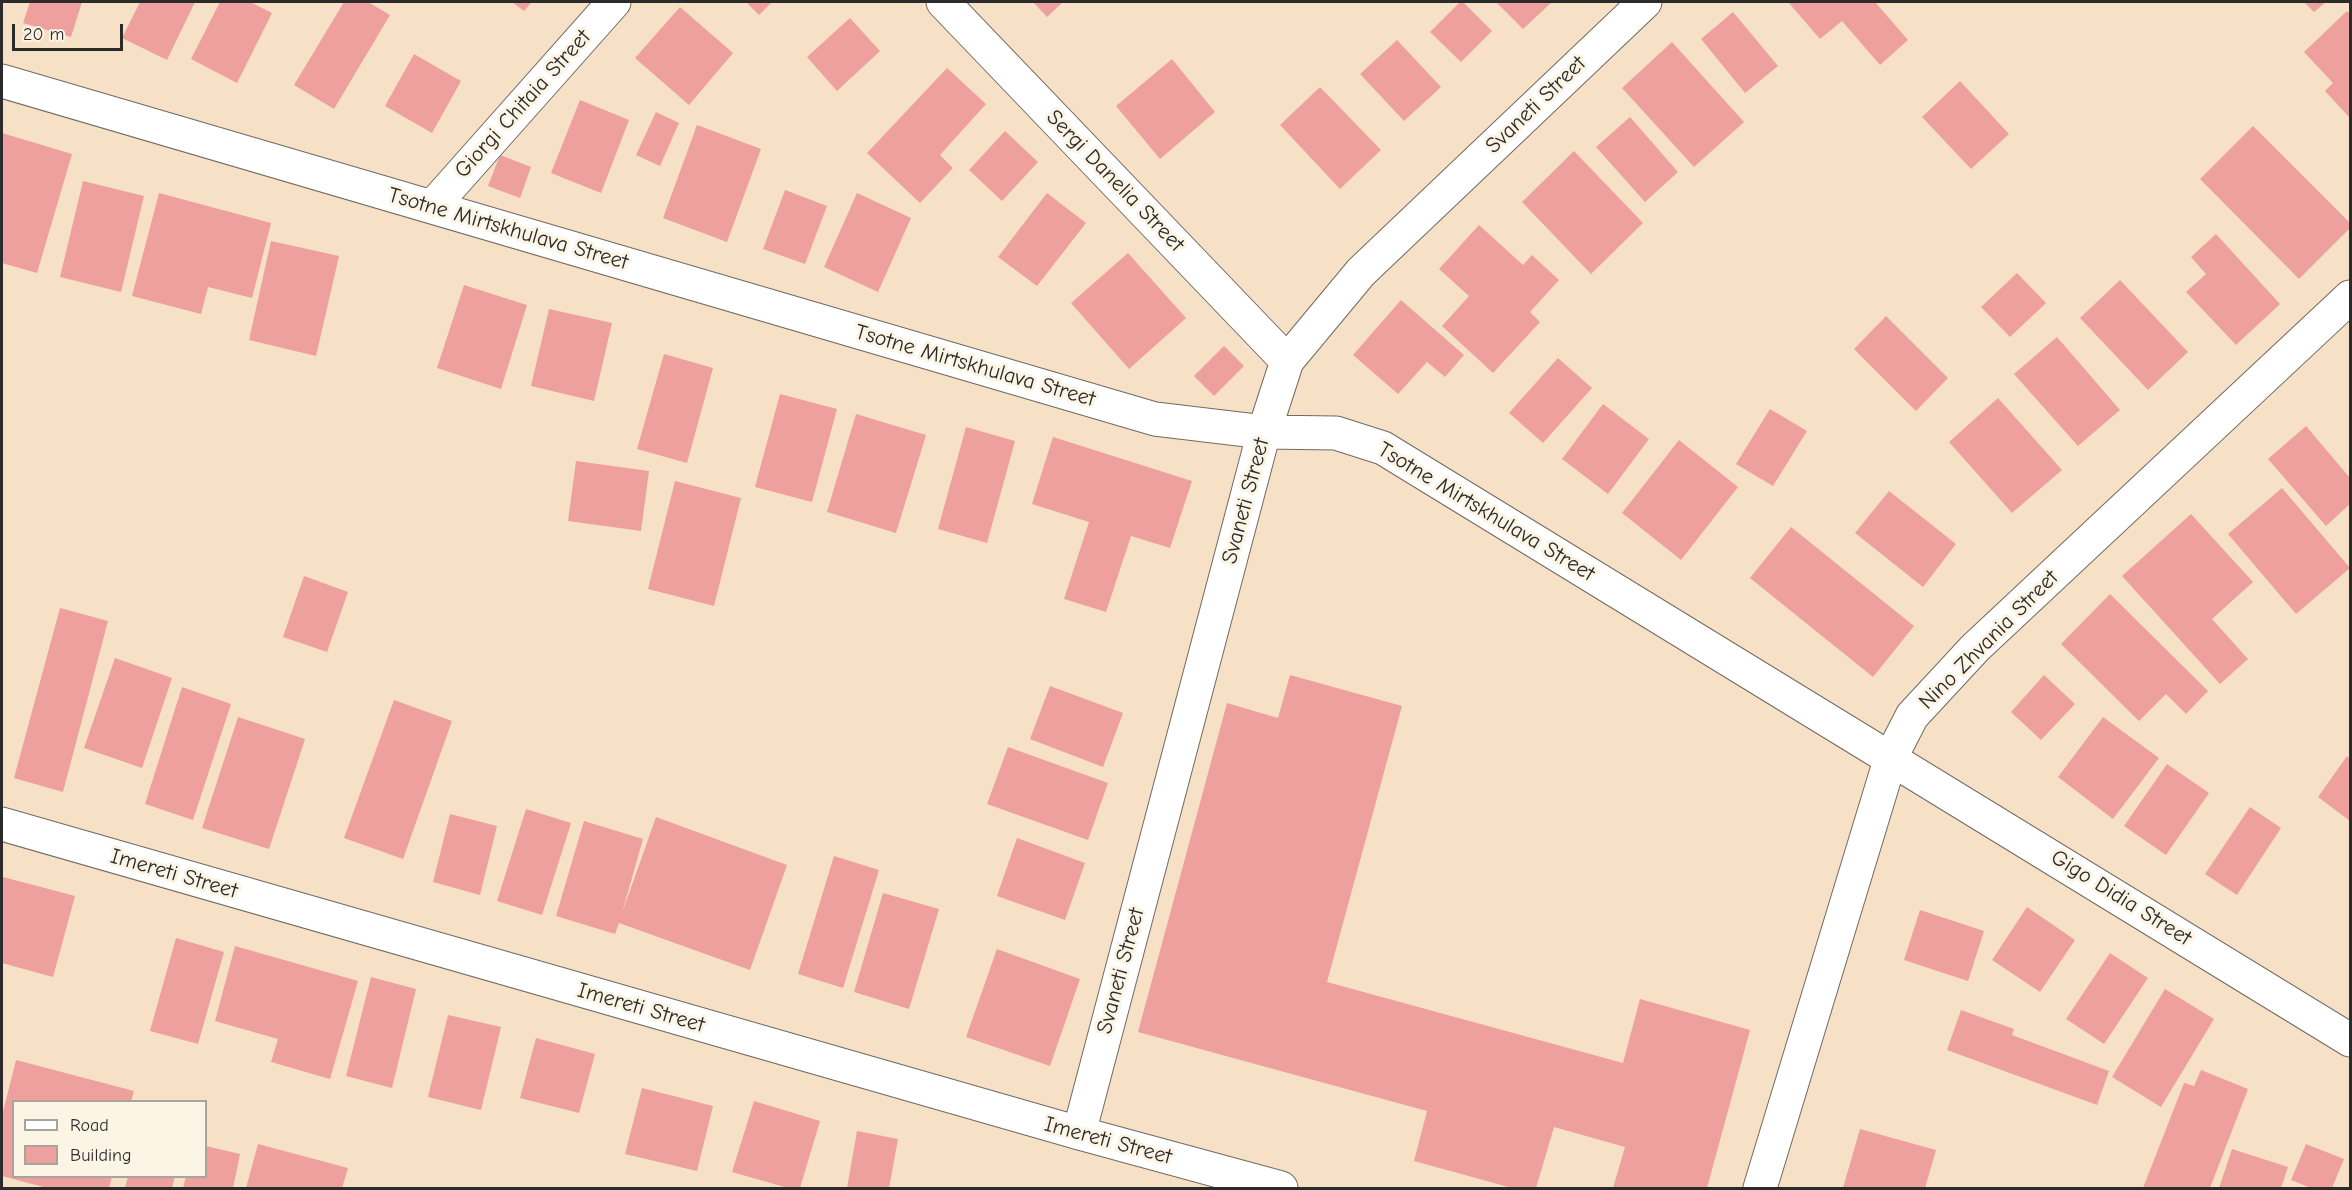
<!DOCTYPE html>
<html>
<head>
<meta charset="utf-8">
<style>
  body { margin:0 }
  #map { position:relative; width:2352px; height:1190px; overflow:hidden; background:#f6e0c6; font-family:"Comic Neue",sans-serif }
  canvas { display:block }
  .frame { position:absolute; inset:0; border:3px solid #2b2b2b; pointer-events:none }
  .legend { position:absolute; left:12px; top:1100px; width:195px; height:78px; box-sizing:border-box; background:#fcf5e5; border:2px solid #a8a49b; margin:0; padding:8px 10px; list-style:none; font-size:18px; color:#2b2b2b }
  .legend li { display:flex; align-items:center; gap:12px; height:30px }
  .legend b { width:30px; border:2px solid #a8a49b }
  .scale { position:absolute; left:12px; top:24px; width:111px; height:27px; box-sizing:border-box; border:3px solid #2b2b2b; border-top:0; padding-left:8px; font-size:18px; line-height:21px; white-space:nowrap; color:#2b2b2b; -webkit-text-stroke:4px #fcf5e5; paint-order:stroke }
</style>
</head>
<body>
<div id="map">
<canvas width="2352" height="1190"></canvas>
<div class="frame"></div>
<ul class="legend">
<li><b style="height:8px;background:#fff"></b>Road</li>
<li><b style="height:16px;background:#eea09e"></b>Building</li>
</ul>
<div class="scale">20 m</div>
</div>
<script>
const g = document.querySelector('canvas').getContext('2d');
g.lineJoin = 'round';
function paint(path, color) { g.fillStyle = color; g.fill(path, 'evenodd'); }
function trace(path, color, width, dash) { g.strokeStyle = color; g.lineWidth = width; g.lineCap = dash ? 'butt' : 'round'; g.setLineDash(dash || []); g.stroke(path); }
function label(font, color, halo, rows, align = 'center') {
  g.font = font + ' "Comic Neue",sans-serif'; g.lineWidth = 6; g.setLineDash([]); g.textBaseline = 'middle'; g.strokeStyle = halo; g.fillStyle = color; for (const [text, x, y, turn = 0] of rows) {
    g.save(); g.translate(x, y); g.rotate((+turn || 0) * Math.PI / 180); g.textAlign = isNaN(turn) ? turn : align; if (halo) g.strokeText(text, 0, 0); g.fillText(text, 0, 0); g.restore();
  }
}
const building = new Path2D(`
  M30,2H82L71,37L23,23Z
  M140,2H195L167,60L122,38Z
  M220,2H250L272,13L237,83L191,59Z
  M344,2H368L390,15L334,109L294,85Z
  M512,2H532L524,11Z
  M746,2H772L759,15Z
  M1033,2H1063L1047,17Z
  M1460,2H1463L1492,31L1461,62L1430,32Z
  M1496,2H1552L1523,29Z
  M1788,2H1875L1908,40L1880,65L1842,21L1820,39Z
  M2304,2H2326L2314,12Z
  M680,7L733,53L689,105L635,58Z
  M2347,11L2350,14V118L2325,91L2333,83L2304,52Z
  M1733,12L1778,66L1745,93L1701,39Z
  M850,18L880,51L837,91L807,57Z
  M1397,40L1441,87L1404,121L1360,74Z
  M1672,42L1744,122L1694,167L1622,88Z
  M414,54L461,81L432,133L385,106Z
  M1172,59L1215,112L1160,159L1116,106Z
  M947,68L986,104L940,155L953,168L920,203L867,153Z
  M1960,81L2009,134L1971,169L1922,117Z
  M1320,87L1381,150L1340,189L1280,125Z
  M580,100L629,120L601,193L551,173Z
  M656,112L679,123L660,166L636,155Z
  M1630,117L1678,172L1645,202L1596,147Z
  M697,125L761,149L727,242L663,218Z
  M2253,126L2350,223V228L2299,279L2200,179Z
  M1005,131L1038,162L1002,201L969,170Z
  M2,133L72,154L37,273L2,263Z
  M1574,151L1643,223L1591,274L1522,202Z
  M500,155L531,167L520,198L488,186Z
  M83,181L144,196L121,292L60,277Z
  M785,190L827,206L805,264L763,249Z
  M159,193L271,223L252,298L208,287L201,314L132,296Z
  M857,193L911,218L878,292L824,267Z
  M1047,193L1086,223L1037,286L998,257Z
  M1479,225L1523,265L1532,255L1559,280L1530,312L1540,322L1493,373L1442,326L1469,296L1439,269Z
  M2216,234L2280,304L2236,345L2186,292L2206,274L2191,257Z
  M271,241L339,256L316,356L249,340Z
  M1128,253L1186,318L1129,369L1071,303Z
  M2017,273L2046,303L2010,337L1981,307Z
  M2120,280L2188,352L2148,390L2080,318Z
  M464,285L527,305L501,389L437,368Z
  M1401,300L1464,355L1445,377L1427,362L1398,394L1353,355Z
  M549,309L612,323L594,401L531,386Z
  M1886,316L1948,378L1916,411L1854,349Z
  M2057,337L2120,410L2078,446L2014,374Z
  M1224,346L1244,366L1214,396L1194,376Z
  M664,354L713,368L687,463L637,449Z
  M1558,358L1592,388L1543,443L1509,413Z
  M780,394L837,409L812,502L755,487Z
  M1998,398L2062,470L2012,513L1949,442Z
  M1603,404L1649,439L1608,494L1562,459Z
  M1770,409L1807,431L1773,486L1736,464Z
  M856,414L926,435L896,533L827,512Z
  M2306,426L2350,478V504L2326,526L2268,459Z
  M966,427L1015,441L987,543L938,529Z
  M1053,437L1192,481L1170,548L1131,536L1106,612L1064,599L1089,522L1032,504Z
  M1679,440L1738,487L1681,560L1622,513Z
  M576,461L649,471L641,531L568,521Z
  M675,481L741,498L714,606L648,589Z
  M2282,488L2350,568L2296,614L2228,534Z
  M1889,491L1956,544L1923,587L1855,533Z
  M2191,514L2253,582L2212,619L2248,659L2220,684L2122,576Z
  M1791,527L1914,626L1873,677L1750,578Z
  M304,576L348,592L327,652L283,637Z
  M2110,594L2208,691L2186,714L2166,694L2139,721L2061,644Z
  M60,608L108,621L63,792L14,778Z
  M115,658L172,678L142,768L84,748Z
  M1290,675L1402,706L1327,982L1623,1063L1640,999L1750,1030L1707,1188H1613L1625,1147L1554,1127L1536,1188H1512L1414,1161L1427,1111L1138,1032L1227,703L1278,718Z
  M2044,675L2075,704L2041,740L2011,712Z
  M1050,686L1123,713L1103,767L1030,739Z
  M182,687L231,704L193,820L145,804Z
  M394,700L452,721L403,859L344,838Z
  M238,717L305,739L269,849L202,828Z
  M2103,717L2159,758L2113,819L2058,777Z
  M1008,747L1108,783L1088,840L987,804Z
  M2347,756L2350,759V821L2318,797Z
  M2167,764L2209,793L2166,855L2124,826Z
  M2250,807L2281,828L2237,895L2205,874Z
  M526,809L571,823L542,915L497,901Z
  M450,814L497,826L480,895L433,882Z
  M656,817L787,865L750,970L619,923L615,934L556,916L584,821L643,839L622,913Z
  M1017,838L1085,863L1065,920L997,896Z
  M834,856L879,870L843,988L798,974Z
  M3,877L75,896L53,977L2,963Z
  M883,893L939,909L909,1009L854,992Z
  M2027,907L2075,940L2040,992L1992,960Z
  M1920,910L1984,931L1968,981L1904,960Z
  M176,938L224,952L198,1044L150,1031Z
  M235,946L358,981L330,1079L271,1062L278,1039L215,1021Z
  M997,949L1080,979L1050,1066L966,1037Z
  M2110,953L2148,978L2104,1044L2066,1019Z
  M371,977L416,989L392,1088L346,1076Z
  M2165,989L2214,1019L2161,1107L2112,1077Z
  M1961,1010L2014,1029L2012,1035L2109,1071L2097,1105L1947,1050Z
  M448,1015L501,1027L481,1110L428,1097Z
  M536,1038L595,1054L579,1113L520,1098Z
  M16,1060L134,1091L131,1102H14V1176H112L109,1188H47L2,1176V1116Z
  M2201,1070L2248,1089L2210,1188H2143L2184,1083L2194,1086Z
  M642,1088L713,1106L697,1171L625,1154Z
  M754,1101L820,1121L800,1188H788L732,1172Z
  M1860,1129L1936,1150L1925,1188H1843Z
  M857,1131L898,1139L889,1188H847Z
  M258,1144L348,1168L342,1188H246Z
  M2306,1144L2344,1159L2332,1188H2311L2291,1180Z
  M206,1146L240,1154L233,1188H183L186,1176H206Z
  M2232,1149L2288,1167L2281,1188H2219Z
  M128,1176H175L172,1188H125Z`);
const minor = new Path2D(`
  M943,2L1287,361
  M2,81L1155,419L1264,432L1336,433L1383,448L2350,1040
  M432,207L614,2
  M2,824L1079,1133L1281,1188
  M1079,1133L1264,432L1287,361L1361,272L1645,2`);
const tertiary = new Path2D(`
  M1760,1188L1891,757L1912,716L1975,648L2350,297`);
const streetNames = [
  ["Giorgi Chitaia Street",523,104,-48],
  ["Svaneti Street",1536,105,-44],
  ["Sergi Danelia Street",1115,181,46],
  ["Tsotne Mirtskhulava Street",508,229,16],
  ["Tsotne Mirtskhulava Street",975,366,16],
  ["Svaneti Street",1246,501,-75],
  ["Tsotne Mirtskhulava Street",1486,512,31],
  ["Nino Zhvania Street",1989,640,-45],
  ["Imereti Street",174,874,16],
  ["Gigo Didia Street",2121,898,32],
  ["Svaneti Street",1121,971,-75],
  ["Imereti Street",641,1008,16],
  ["Imereti Street",1108,1141,15]
];
paint(building, '#eea09e');
trace(minor, '#726a61', 35);
trace(tertiary, '#726a61', 35);
trace(minor, '#fff', 33);
trace(tertiary, '#fff', 33);
label('22px', '#2b2b2b', '#fcf5e5', streetNames);
</script>
</body>
</html>
